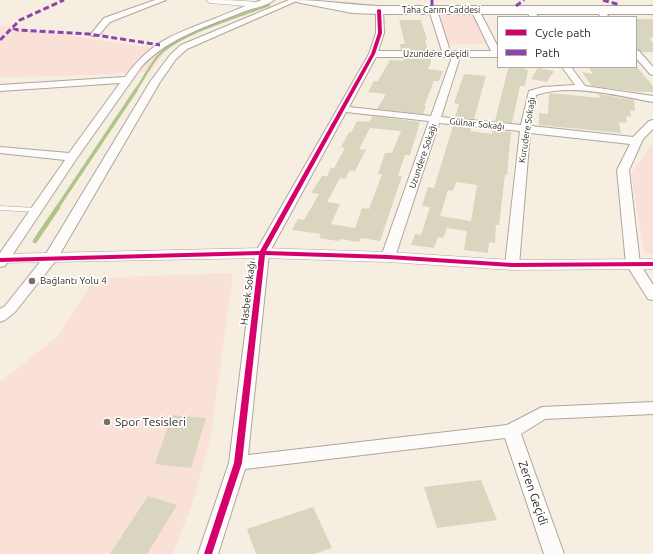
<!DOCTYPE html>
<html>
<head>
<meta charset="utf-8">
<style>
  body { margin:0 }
  #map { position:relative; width:653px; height:554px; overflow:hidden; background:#f6eee1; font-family:Ubuntu,sans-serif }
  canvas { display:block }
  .legend { position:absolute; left:497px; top:16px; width:140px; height:52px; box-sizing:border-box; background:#fff; border:1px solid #adaaa6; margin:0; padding:5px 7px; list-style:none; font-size:12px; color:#322b20 }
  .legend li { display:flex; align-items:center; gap:8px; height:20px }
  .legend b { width:20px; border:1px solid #adaaa6 }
</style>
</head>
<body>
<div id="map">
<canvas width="653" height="554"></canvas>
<ul class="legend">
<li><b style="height:5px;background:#d6006c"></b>Cycle path</li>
<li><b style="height:5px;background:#8e44ad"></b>Path</li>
</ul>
</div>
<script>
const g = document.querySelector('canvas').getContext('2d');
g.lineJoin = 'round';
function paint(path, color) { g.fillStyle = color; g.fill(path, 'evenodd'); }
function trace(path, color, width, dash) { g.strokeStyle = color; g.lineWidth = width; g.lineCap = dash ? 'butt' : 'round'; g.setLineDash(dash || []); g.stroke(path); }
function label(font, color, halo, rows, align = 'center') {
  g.font = font + ' Ubuntu,sans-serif'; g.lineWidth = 3.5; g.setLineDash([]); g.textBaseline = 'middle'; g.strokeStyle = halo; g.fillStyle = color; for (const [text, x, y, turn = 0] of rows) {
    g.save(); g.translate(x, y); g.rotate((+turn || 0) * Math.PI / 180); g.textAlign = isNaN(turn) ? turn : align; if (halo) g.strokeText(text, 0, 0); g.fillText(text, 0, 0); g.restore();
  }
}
const green = new Path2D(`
  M437,15H472L486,44H448Z
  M0,25L166,50L150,72L70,76L0,77Z
  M653,143V254H644L631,173Z
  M233,273L211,435L194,499L173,554H0V382L58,336L95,278Z`);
const streamFar2 = new Path2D(`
  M135,91C143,80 150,65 159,55C180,33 240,16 269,5`);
const streamFar1 = new Path2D(`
  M57,208L136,90`);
const stream = new Path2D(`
  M35,241L58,207`);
const building = new Path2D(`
  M636,19H653V38H649L653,42V52H642L636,49Z
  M399,20H421L427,40H425L428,50H401L400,44H405Z
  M403,58H431V62L428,69L443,71L439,81H434L424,106H426L423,114L377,109L386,94L368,92L374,81H378L390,60L404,61Z
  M516,67H521L528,70L525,86H520L512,123L495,121L508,69Z
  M592,67H637L653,86V92H638L592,86L582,72L593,74L589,68H593Z
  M538,68L554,71L547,82L531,79Z
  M464,74L486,76L474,119L455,117L459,104L454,103Z
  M549,93L601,98L598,94L634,100L635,111L630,110L631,117L626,116L627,123L619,122L621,133L539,125V113L548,114Z
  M373,116L420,122L410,155H405L398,176H402L380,241L361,238L359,242L340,239L338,241L319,238L321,234L292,230L298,219L304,220L319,194L311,193L322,176H327L331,168H334L345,148L341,147L349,132L351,133L357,121L369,122ZM370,128L401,131L392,153H385L378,174H382L369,209L362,208L355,228L331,224L340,204L327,202L340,178L345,179L350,170L355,171L366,150L359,149Z
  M453,126L471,128L470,131L492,134L493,130L511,132L507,175H505L499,225H496L495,243L489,242L488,253L464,250L467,231L447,228L443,238L438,237L434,248L411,245L415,234L421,235L430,207L422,206L428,187L434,188ZM456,182L477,185L471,221L440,216L448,190L453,191Z
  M172,415L206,418L191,468L155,464Z
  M481,480L497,520L437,528L424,487Z
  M148,496L177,505L147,554H110Z
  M313,507L332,548L314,554H256L247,529Z`);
const service = new Path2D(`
  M0,206L36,208L39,210L36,212L0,210Z`);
const minor = new Path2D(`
  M155,0H166L110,22L98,36H92L91,34L104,18Z
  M262,0H274C267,6 254,8 245,11C209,26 169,37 142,66L77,158L5,266L0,267V253L65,160L0,153V147L69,153L120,83L0,91V85L125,77C153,39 174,35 216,18C231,12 246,5 262,0Z
  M289,0H299L187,49L176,59L160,82L57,259L15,312L5,320L0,322V309L5,306L44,257L150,82L170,55L181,45Z
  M376,8H382L383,10L384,33L378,51H442L429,10L433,8L437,10L450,51H491L471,10L475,8L479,10L498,47V57H460L441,117L521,125L529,91L543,87L575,85L562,67H571L585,86L653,96V102C618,96 571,83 536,95L531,126L633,137L649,121L653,120V129L643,139L629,170L640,264L653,285V300L648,299L626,264L617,170L630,144L530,133L519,265L517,268L512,269L507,268L505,265L520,131L439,123L395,257L393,260H383L381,257L429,121L346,112L269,253L248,455L507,425L542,407L653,402V414L545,419L521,434L564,554H544L505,438L245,469L218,554H198L229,463L255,253L369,54L376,33ZM376,57H452L431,116L349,107Z
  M527,8H533L538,17H530L526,10Z
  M596,8H602L609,17H601L595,10Z
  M636,50L639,51L653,67V75L650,74L636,58Z`);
const tertiary = new Path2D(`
  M206,0C217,0 255,0 263,4L258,7L210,3Z
  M262,248L388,252L512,260L653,259V269L512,270L388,262L262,258L0,263V255L4,254Z`);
const primary = new Path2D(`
  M295,0C323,0 351,5 379,6H653V14H379L352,13L301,3L297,2Z`);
const quiet = new Path2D(`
  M432,0V6
  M603,0L620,5
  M516,6L524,0
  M13,28L18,30L89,34L160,45
  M0,40L20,20L64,0`);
const cycleway = new Path2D(`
  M379,9L381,10L382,33L375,54L266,251L388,255L512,263L653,262V266L512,267L388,259L265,255L242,463L212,554H204L234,463L259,255L0,262V258L260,251L371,54L378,33L377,10Z`);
const markers = [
  [32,281,4,"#776f64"],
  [107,422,4,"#776f64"]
];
const farStreetnames = [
  ["Taha Carım Caddesi",441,10],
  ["Uzundere Geçidi",436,54],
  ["Gülnar Sokağı",477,124,6],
  ["Kurudere Sokağı",527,130,-81],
  ["Uzundere Sokağı",423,156,-71]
];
const poiNames = [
  ["Bağlantı Yolu 4",40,281]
];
const streetNames = [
  ["Hasbek Sokağı",248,293,-83]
];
const nearPoinames = [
  ["Spor Tesisleri",115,422]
];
const nearStreetnames = [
  ["Zeren Geçidi",533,493,71]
];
paint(green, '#f9e1d8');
trace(streamFar2, '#afc588', 2.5);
trace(streamFar1, '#afc588', 3.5);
trace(stream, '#afc588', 4.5);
paint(building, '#dad5be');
trace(service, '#ada69b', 1);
trace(minor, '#ada69b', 2);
trace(tertiary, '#ada69b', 1);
trace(primary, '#ada69b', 2);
paint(service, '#fefcfa');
paint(minor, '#fefcfa');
paint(tertiary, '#fefcfa');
paint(primary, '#fefcfa');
trace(quiet, '#8e44ad', 3, [6, 3]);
paint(cycleway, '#d6006c');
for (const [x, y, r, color] of markers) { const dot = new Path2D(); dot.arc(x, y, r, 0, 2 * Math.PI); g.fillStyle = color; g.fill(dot); trace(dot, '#fff', 1.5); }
label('9px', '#322b20', '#fff', farStreetnames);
label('10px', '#322b20', '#fff', poiNames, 'left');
label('10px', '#322b20', '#fff', streetNames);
label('12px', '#322b20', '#fff', nearPoinames, 'left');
label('12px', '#322b20', '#fff', nearStreetnames);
</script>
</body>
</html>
